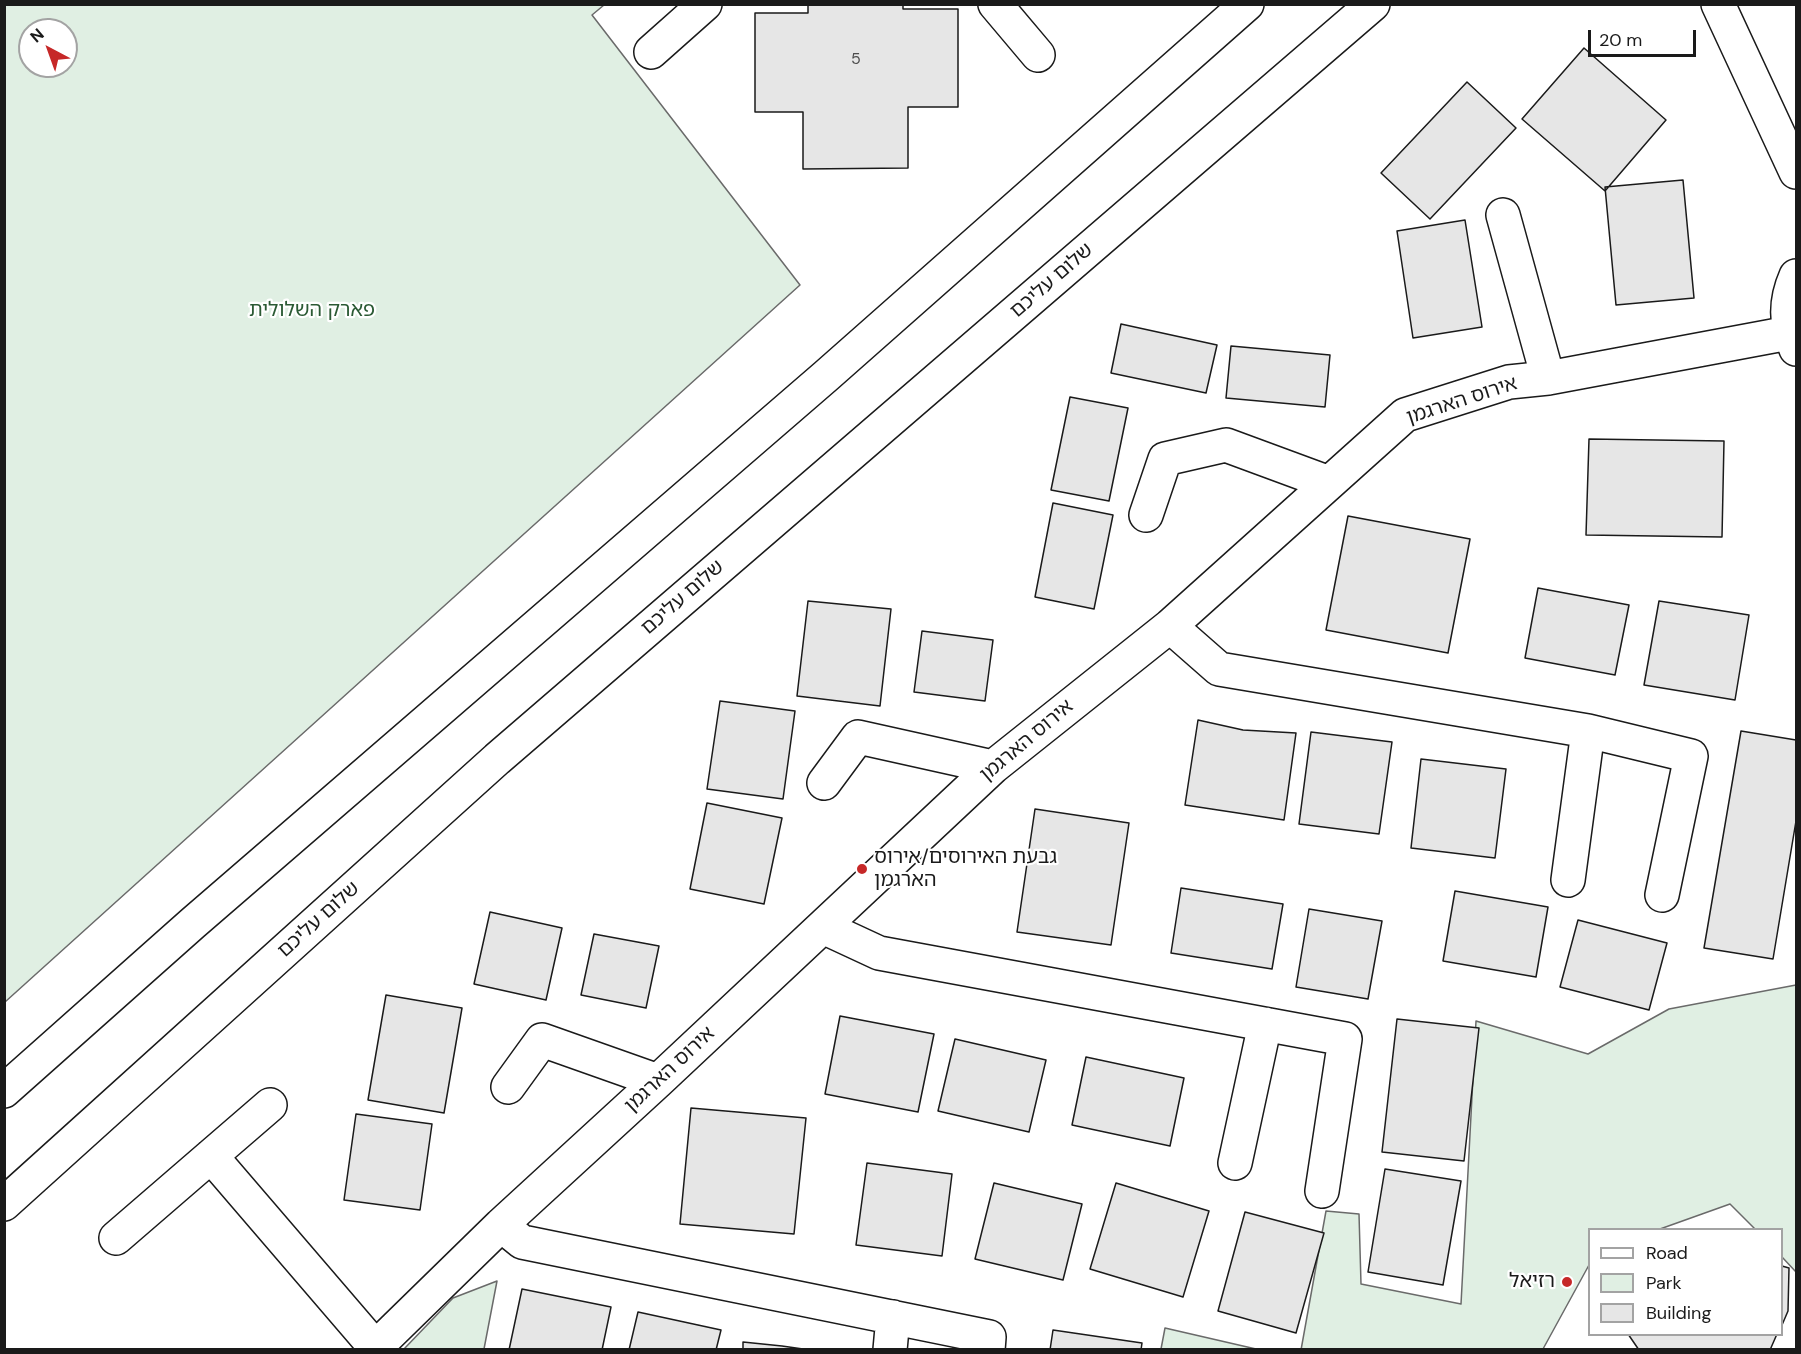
<!DOCTYPE html>
<html>
<head>
<meta charset="utf-8">
<style>
  body { margin:0 }
  #map { position:relative; width:1801px; height:1354px; overflow:hidden; background:#fff; font-family:"DM Sans",sans-serif }
  canvas { display:block }
  .frame { position:absolute; inset:0; border:6px solid #1a1a1a; pointer-events:none }
  .legend { position:absolute; left:1588px; top:1228px; width:195px; height:108px; box-sizing:border-box; background:#fff; border:2px solid #a3a3a3; margin:0; padding:8px 10px; list-style:none; font-size:18px; color:#1a1a1a }
  .legend li { display:flex; align-items:center; gap:12px; height:30px }
  .legend b { width:30px; border:2px solid #a3a3a3 }
  .north { position:absolute; left:18px; top:18px; width:60px; height:60px; box-sizing:border-box; background:#fff; border:2px solid #a3a3a3; border-radius:50%; rotate:319deg; font-size:16px; font-weight:700; line-height:24px; text-align:center; color:#1a1a1a }
  .north::after { content:''; display:block; margin:auto; width:21px; height:27px; background:#c62828; clip-path:polygon(50% 0,100% 100%,50% 72%,0 100%) }
  .scale { position:absolute; left:1588px; top:30px; width:108px; height:27px; box-sizing:border-box; border:3px solid #1a1a1a; border-top:0; padding-left:8px; font-size:18px; line-height:21px; white-space:nowrap; color:#1a1a1a; -webkit-text-stroke:4px #fff; paint-order:stroke }
</style>
</head>
<body>
<div id="map">
<canvas width="1801" height="1354"></canvas>
<div class="frame"></div>
<ul class="legend">
<li><b style="height:8px;background:#fff"></b>Road</li>
<li><b style="height:16px;background:#e0efe3"></b>Park</li>
<li><b style="height:16px;background:#e6e6e6"></b>Building</li>
</ul>
<div class="north">N</div>
<div class="scale">20 m</div>
</div>
<script>
const g = document.querySelector('canvas').getContext('2d');
g.lineJoin = 'round';
function paint(path, color) { g.fillStyle = color; g.fill(path, 'evenodd'); }
function trace(path, color, width, dash) { g.strokeStyle = color; g.lineWidth = width; g.lineCap = dash ? 'butt' : 'round'; g.setLineDash(dash || []); g.stroke(path); }
function label(font, color, halo, rows, align = 'center') {
  g.font = font + ' "DM Sans","Noto Sans Hebrew",sans-serif'; g.lineWidth = 4.5; g.setLineDash([]); g.textBaseline = 'middle'; g.strokeStyle = halo; g.fillStyle = color; for (const [text, x, y, turn = 0] of rows) {
    g.save(); g.translate(x, y); g.rotate((+turn || 0) * Math.PI / 180); g.textAlign = isNaN(turn) ? turn : align; if (halo) g.strokeText(text, 0, 0); g.fillText(text, 0, 0); g.restore();
  }
}
const green = new Path2D(`
  M5,4L604,5L592,15L800,285L5,1002ZM30,30H66V66H30Z
  M1796,985V1272L1782,1257V1230L1755,1229L1730,1204L1660,1229L1590,1230L1589,1265L1543,1349L1301,1350L1326,1211L1359,1214L1361,1284L1461,1304L1476,1021L1588,1054L1669,1009Z
  M497,1281L484,1349H404L453,1298Z
  M1165,1328L1256,1349H1161Z`);
const building = new Path2D(`
  M808,4H903V9H958V107H908V168L803,169V112H755V13H808Z
  M1584,48L1666,120L1605,191L1522,119Z
  M1467,82L1516,128L1430,219L1381,173Z
  M1683,180L1694,298L1616,305L1605,187Z
  M1465,220L1482,327L1413,338L1397,231Z
  M1121,324L1217,345L1206,393L1111,373Z
  M1231,346L1330,355L1325,407L1226,398Z
  M1070,397L1128,408L1109,501L1051,490Z
  M1589,439L1724,441L1722,537L1586,535Z
  M1053,503L1113,515L1094,609L1035,597Z
  M1348,516L1470,539L1448,653L1326,630Z
  M1538,588L1629,605L1615,675L1525,658Z
  M808,601L891,609L880,706L797,696Z
  M1659,601L1749,615L1735,700L1644,685Z
  M922,631L993,640L985,701L914,692Z
  M720,701L795,711L783,799L707,789Z
  M1198,720L1243,730L1296,733L1284,820L1185,805Z
  M1741,731L1796,740V821L1773,959L1704,948Z
  M1311,732L1392,742L1379,834L1299,824Z
  M1421,759L1506,769L1495,858L1411,848Z
  M707,803L782,818L764,904L690,889Z
  M1035,809L1129,823L1111,945L1017,932Z
  M1181,888L1283,904L1272,969L1171,953Z
  M1455,891L1548,907L1536,977L1443,961Z
  M1309,909L1382,921L1368,999L1296,987Z
  M490,912L562,928L546,1000L474,984Z
  M1578,920L1667,943L1649,1010L1560,987Z
  M594,934L659,946L646,1008L581,995Z
  M386,995L462,1008L444,1113L368,1100Z
  M840,1016L934,1034L918,1112L825,1094Z
  M1397,1019L1479,1028L1464,1161L1382,1152Z
  M955,1039L1046,1060L1029,1132L938,1111Z
  M1086,1057L1184,1078L1170,1146L1072,1125Z
  M691,1108L806,1118L794,1234L680,1224Z
  M356,1114L432,1124L420,1210L344,1200Z
  M867,1163L952,1174L942,1256L856,1245Z
  M1385,1169L1461,1181L1443,1285L1368,1272Z
  M994,1183L1082,1204L1063,1280L975,1259Z
  M1116,1183L1209,1211L1183,1297L1090,1269Z
  M1245,1212L1324,1233L1296,1333L1218,1311Z
  M1782,1266L1789,1268L1788,1311L1782,1325Z
  M522,1289L611,1307L602,1350H509Z
  M638,1312L721,1330L716,1350H629Z
  M1053,1330L1142,1343L1141,1350H1050Z
  M1628,1334H1777L1770,1350H1639Z
  M743,1342L782,1346L810,1350H743Z`);
const minor = new Path2D(`
  M995,4L1038,55
  M1718,4L1796,172
  M651,52L705,4
  M1503,215L1548,378
  M1796,276C1785,301 1785,323 1796,349
  M1146,515L1165,459L1226,445L1329,483
  M1170,626L1219,669L1588,731L1691,756L1662,895
  M824,783L858,737L993,767
  M1568,880L1588,731
  M823,927L879,953L1345,1039L1322,1191
  M508,1087L542,1040L658,1081
  M211,1156L375,1347
  M1235,1163L1265,1024
  M501,1225L522,1242L989,1337L988,1350
  M116,1238L270,1105
  M373,1350L501,1225L658,1081L993,767L1170,626L1405,415L1509,382L1548,378L1789,333
  M890,1350L893,1317`);
const major = new Path2D(`
  M4,1091L193,923L826,376L1247,4
  M4,1204L497,759L1373,4`);
const markers = [
  [862,869,6,"#c62828"],
  [1567,1282,6,"#c62828"]
];
const numberNames = [
  ["5",856,60]
];
const streetNames = [
  ["שלום עליכם",1052,281,-41],
  ["אירוס הארגמן",1462,401,-18],
  ["שלום עליכם",683,598,-41],
  ["אירוס הארגמן",1027,741,-40],
  ["שלום עליכם",319,920,-42],
  ["אירוס הארגמן",670,1070,-43]
];
const parkNames = [
  ["פארק השלולית",312,311]
];
const poiNames = [
  ["גבעת האירוסים/אירוס",874,858],
  ["הארגמן",874,881],
  ["רזיאל",1555,1282,"right"]
];
paint(green, '#e0efe3');
trace(green, '#6a6a6a', 1.5);
paint(building, '#e6e6e6');
trace(building, '#1a1a1a', 1.5);
trace(minor, '#1a1a1a', 36);
trace(major, '#1a1a1a', 36);
trace(minor, '#fff', 33);
trace(major, '#fff', 33);
for (const [x, y, r, color] of markers) { const dot = new Path2D(); dot.arc(x, y, r, 0, 2 * Math.PI); g.fillStyle = color; g.fill(dot); trace(dot, '#fff', 2); }
label('16px', '#4d4d4d', null, numberNames);
label('20px', '#1a1a1a', '#fff', streetNames);
label('20px', '#2b5a34', '#fff', parkNames);
label('20px', '#1a1a1a', '#fff', poiNames, 'left');
</script>
</body>
</html>
